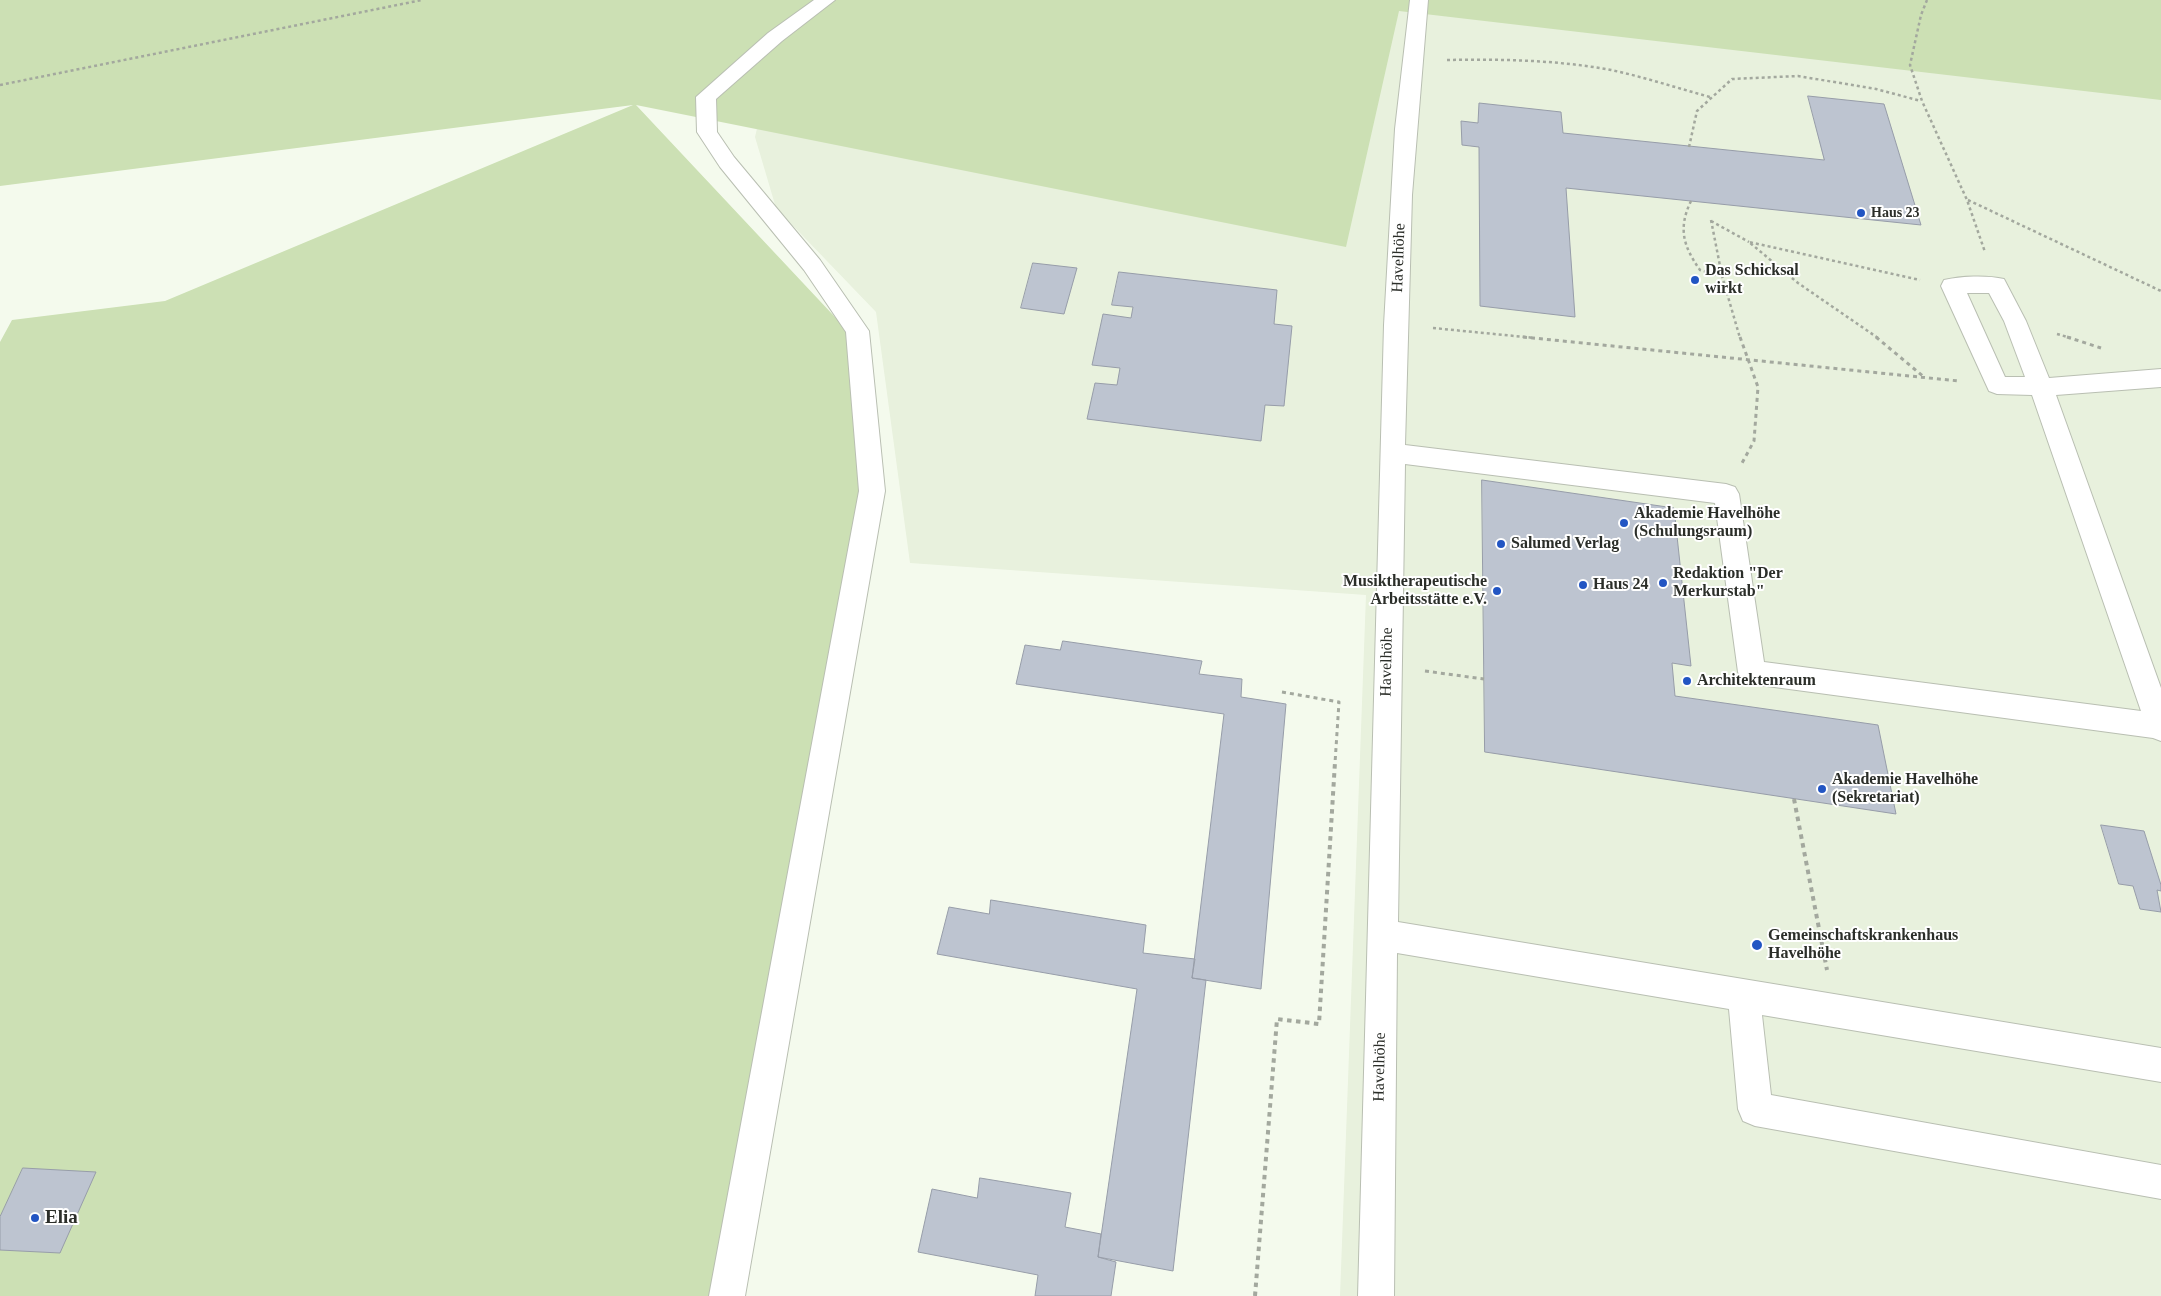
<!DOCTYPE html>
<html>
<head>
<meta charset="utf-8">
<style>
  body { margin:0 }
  canvas { display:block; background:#f4faed }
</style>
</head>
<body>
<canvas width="2161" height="1296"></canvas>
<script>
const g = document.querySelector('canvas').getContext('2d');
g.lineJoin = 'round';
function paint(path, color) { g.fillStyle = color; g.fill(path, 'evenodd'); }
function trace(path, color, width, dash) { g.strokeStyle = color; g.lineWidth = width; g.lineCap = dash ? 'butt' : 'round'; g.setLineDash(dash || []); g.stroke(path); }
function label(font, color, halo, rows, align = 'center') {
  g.font = font + ' "Times New Roman",serif'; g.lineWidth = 4; g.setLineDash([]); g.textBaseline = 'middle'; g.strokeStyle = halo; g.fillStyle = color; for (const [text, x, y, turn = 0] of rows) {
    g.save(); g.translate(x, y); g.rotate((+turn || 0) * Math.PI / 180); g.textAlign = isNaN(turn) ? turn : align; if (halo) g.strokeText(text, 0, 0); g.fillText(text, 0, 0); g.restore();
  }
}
const built = new Path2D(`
  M845,0H2161V1296H1340L1366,595L910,563L876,312L776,208L755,137L767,87Z`);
const green = new Path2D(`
  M0,0H2161V100L1399,11L1346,247L636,105L849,332L863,531L722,1296H0V342L12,320L165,301L633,105L0,186Z`);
const building = new Path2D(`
  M1808,96L1884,104L1921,225L1566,188L1575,317L1480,306L1479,147L1462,145L1461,121L1478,123L1479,103L1561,112L1563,133L1824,160Z
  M1033,263L1077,268L1064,314L1021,308Z
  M1119,272L1277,290L1274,324L1292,326L1284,406L1265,405L1261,441L1087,419L1095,383L1117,385L1120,368L1092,365L1103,314L1131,318L1133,307L1112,305Z
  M1482,480L1674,508L1691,666L1672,663L1675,696L1878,725L1896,814L1485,752Z
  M1063,641L1202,661L1199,674L1242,679L1241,697L1286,704L1261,989L1192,978L1224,714L1016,684L1025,645L1060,650Z
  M2101,825L2144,831L2161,885V891L2157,890L2161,912L2140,909L2133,886L2119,884Z
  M991,900L1146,925L1143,953L1195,959L1192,978L1206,980L1173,1271L1098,1257L1137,989L937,954L949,907L989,914Z
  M23,1168L96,1172L60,1253L0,1250V1217Z
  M980,1178L1071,1193L1065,1227L1101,1234L1098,1257L1116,1262L1111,1296H1035L1038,1275L918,1252L932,1189L977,1198Z`);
const pathFar2 = new Path2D(`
  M1927,0L1921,15L1910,65L1922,101L1967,200L1985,252
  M1447,60C1502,59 1557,60 1611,70C1644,77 1677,88 1710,97
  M0,85L422,0
  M1689,147L1697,111L1732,79L1798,76L1876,89L1921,101
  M1968,200L2161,291
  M1691,201C1678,228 1683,246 1700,270L1722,276L1740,338
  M1711,220L1722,276
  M1711,221L1749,242
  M1433,328L1535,338
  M2057,334L2071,338
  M1878,338L1798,283L1749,242L1920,280`);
const pathFar1 = new Path2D(`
  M1523,337L1959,381
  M1740,337L1758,387L1754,441L1742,463
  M1876,337L1924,377
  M2067,337L2101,348
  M1425,671L1484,679
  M1282,692L1339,702L1335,763`);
const path = new Path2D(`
  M1794,799L1827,970
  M1255,1296L1277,1019L1319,1024L1335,762`);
const minor = new Path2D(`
  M814,0H835L782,41L716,99L717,132L734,157L820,260L869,331L885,491L745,1296H709L859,491L846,332L804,270L720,167L697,132L696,97L768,33Z
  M1410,0H1428L1412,195L1405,445L1726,484L1735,487L1739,494L1764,662L2141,711L2032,395L1997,394L1989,391L1941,286L1944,280C1961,276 1987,275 2004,279L2026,321L2049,378L2161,369V387L2056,395L2161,688V741L2153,738L1752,684L1742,681L1738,672L1715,503L1405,464L1398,922L2161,1048V1082L1762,1015L1771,1095L2161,1165V1199L1755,1126L1743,1121L1738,1109L1729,1009L1397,953L1394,1296H1358L1384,325L1395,129ZM1967,293H1989L2004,321L2025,377H2005Z`);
const markers = [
  [1861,213,5,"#2255c3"],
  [1695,280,5,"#2255c3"],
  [1624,523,5,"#2255c3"],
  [1501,544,5,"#2255c3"],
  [1663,583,5,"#2255c3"],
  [1583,585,5,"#2255c3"],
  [1497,591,5,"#2255c3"],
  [1687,681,5,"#2255c3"],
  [1822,789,5,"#2255c3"],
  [1757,945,6,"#2255c3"],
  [35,1218,5,"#2255c3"]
];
const farPoinames = [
  ["Haus 23",1871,213]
];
const streetNames = [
  ["Havelhöhe",1399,258,-88],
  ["Havelhöhe",1387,662,-89],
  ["Havelhöhe",1380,1067,-89]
];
const poiNames = [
  ["Das Schicksal",1705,271],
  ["wirkt",1705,289],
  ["Akademie Havelhöhe",1634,514],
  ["(Schulungsraum)",1634,532],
  ["Salumed Verlag",1511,544],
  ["Redaktion \"Der",1673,574],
  ["Merkurstab\"",1673,592],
  ["Musiktherapeutische",1487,582,"right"],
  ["Arbeitsstätte e.V.",1487,600,"right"],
  ["Haus 24",1593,585],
  ["Architektenraum",1697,681],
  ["Akademie Havelhöhe",1832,780],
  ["(Sekretariat)",1832,798],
  ["Gemeinschaftskrankenhaus",1768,936],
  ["Havelhöhe",1768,954]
];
const nearPoinames = [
  ["Elia",45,1218]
];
paint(built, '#e8f1dd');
paint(green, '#cce0b4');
paint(building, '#bdc4d0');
trace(building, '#979da9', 1);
trace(minor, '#b9bfb2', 2);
trace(pathFar2, '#a3a89e', 2.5, [3, 3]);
trace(pathFar1, '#a3a89e', 3, [4, 4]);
trace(path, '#a3a89e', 4, [4.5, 4.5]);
paint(minor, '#fff');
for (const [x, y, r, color] of markers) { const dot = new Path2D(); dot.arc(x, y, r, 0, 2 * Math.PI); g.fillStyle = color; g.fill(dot); trace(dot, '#fff', 2); }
label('bold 14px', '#2b2e29', '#fff', farPoinames, 'left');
label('16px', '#2b2e29', '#fff', streetNames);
label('bold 16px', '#2b2e29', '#fff', poiNames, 'left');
label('bold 19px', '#2b2e29', '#fff', nearPoinames, 'left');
</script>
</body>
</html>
